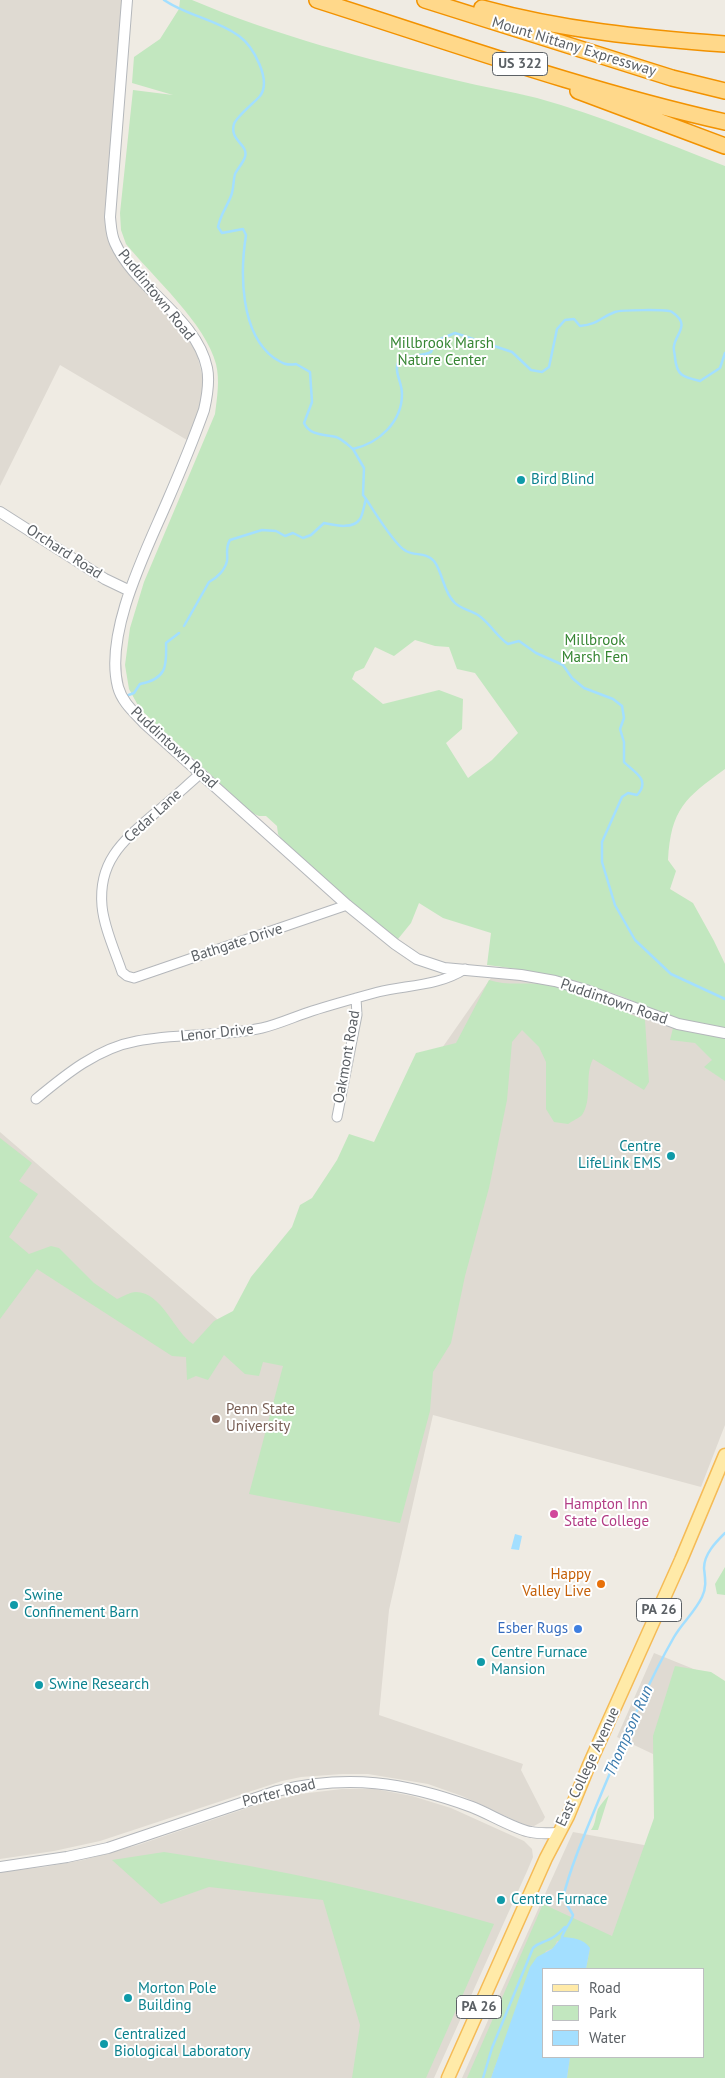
<!DOCTYPE html>
<html>
<head>
<meta charset="utf-8">
<style>
  body { margin:0 }
  #map { position:relative; width:725px; height:2078px; overflow:hidden; background:#efebe3; font-family:"PT Sans",sans-serif }
  canvas { display:block }
  .legend { position:absolute; left:542px; top:1968px; width:162px; height:90px; box-sizing:border-box; background:#fff; border:1px solid #bdbfc1; margin:0; padding:6px 9px; list-style:none; font-size:15px; color:#5b6065 }
  .legend li { display:flex; align-items:center; gap:10px; height:25px }
  .legend b { width:25px; border:1px solid #bdbfc1 }
</style>
</head>
<body>
<div id="map">
<canvas width="725" height="2078"></canvas>
<ul class="legend">
<li><b style="height:6px;background:#ffeaa8"></b>Road</li>
<li><b style="height:14px;background:#c2e7bf"></b>Park</li>
<li><b style="height:14px;background:#a3dfff"></b>Water</li>
</ul>
</div>
<script>
const g = document.querySelector('canvas').getContext('2d');
g.lineJoin = 'round';
function paint(path, color) { g.fillStyle = color; g.fill(path, 'evenodd'); }
function trace(path, color, width, dash) { g.strokeStyle = color; g.lineWidth = width; g.lineCap = dash ? 'butt' : 'round'; g.setLineDash(dash || []); g.stroke(path); }
function label(font, color, halo, rows, align = 'center') {
  g.font = font + ' "PT Sans",sans-serif'; g.lineWidth = 4; g.setLineDash([]); g.textBaseline = 'middle'; g.strokeStyle = halo; g.fillStyle = color; for (const [text, x, y, turn = 0] of rows) {
    g.save(); g.translate(x, y); g.rotate((+turn || 0) * Math.PI / 180); g.textAlign = isNaN(turn) ? turn : align; if (halo) g.strokeText(text, 0, 0); g.fillText(text, 0, 0); g.restore();
  }
}
const education = new Path2D(`
  M0,0H122L114,118L106,202V222L154,299L187,337L197,354L204,383L202,401L187,440L60,365L0,486Z
  M493,975L523,978L578,991L617,1008L684,1029L725,1071V1425L701,1487L433,1415L389,1610L379,1715L523,1764L521,1770L545,1817L543,1821L534,1826L525,1825L462,1796L428,1784L368,1774H342L301,1777L282,1781L100,1841L54,1851L0,1859V1132L224,1325L375,1144Z
  M654,1653L706,1674L725,1698V2078H462L573,1832L660,1848L653,1754L617,1737ZM544,1969H704V2057H544Z
  M342,1789H375L412,1796L451,1808L524,1841L532,1849L533,1857L528,1869L434,2078H0V1872L44,1867L83,1860L138,1845L262,1803L300,1794Z`);
const green = new Path2D(`
  M180,0H192C277,36 366,59 455,80C482,87 510,91 537,98C601,116 663,142 725,166V769C685,798 671,809 668,860L676,871L670,889L693,903L714,941L725,964V1081L704,1067L712,1060L695,1043L670,1040L675,1020C616,990 552,972 487,965L491,933L443,918L419,903L411,923L398,939L356,907L285,844L278,834L277,826L266,816H259L252,813L140,709L129,689L125,665L130,628L144,582L215,414C217,397 220,381 216,364C206,324 153,277 126,244L121,230L120,213L133,90L173,95L132,83L134,57L160,39L179,9ZM415,640L435,646L449,647L457,669L475,673L518,733L492,760L468,778L446,743L462,729L463,699L439,690L383,704L352,679L355,672L364,668L375,647L394,656Z
  M489,980C507,986 525,982 543,984C576,988 614,1008 645,1020L649,1082L644,1090L593,1059C584,1076 593,1099 582,1115C579,1118 572,1121 568,1124L554,1122L546,1109V1062L539,1047L522,1030L512,1042L507,1100L489,1188L465,1276L451,1343L433,1372L430,1411L400,1523L249,1494L283,1366L263,1362L259,1376L245,1374L224,1355L208,1380L196,1376L187,1380L186,1357L172,1356L37,1269L0,1319V1138L32,1163L19,1181L38,1194L9,1237L29,1254L51,1246L59,1248L94,1283L117,1299C122,1297 130,1292 136,1292C162,1292 174,1332 193,1344L214,1321L233,1311L251,1277L292,1227L300,1205L312,1198L337,1160L349,1134L374,1142L416,1053L456,1043Z
  M725,1567V1595L717,1594L715,1584Z
  M675,1666L711,1672L725,1681V2078H567L570,2057H704V1969H586L590,1948L557,1941L554,1948L546,1951L505,2040L491,2078H467L543,1904L612,1936L654,1818L653,1736Z
  M609,1795L598,1830H591C596,1823 595,1817 598,1809C601,1804 605,1799 609,1795Z
  M164,1852C275,1868 386,1892 494,1924L426,2078H352L360,2025L323,1900L209,1887L161,1904L112,1860Z`);
const water = new Path2D(`
  M515,1534L522,1536L519,1550L511,1549Z
  M562,1937C573,1938 583,1938 590,1948L586,1969H544V2057H570L567,2078H491L530,1967L537,1957L552,1949Z`);
const stream = new Path2D(`
  M164,0C187,16 216,19 239,36C253,46 272,80 260,96C254,103 237,116 234,124C229,141 249,144 245,157C243,163 238,168 235,174C233,181 234,189 231,196C226,209 221,213 218,227L222,233L243,229L246,235C240,273 240,333 274,358C282,363 286,366 296,364L310,372L312,402L304,423C310,436 324,434 336,437C342,439 348,445 353,449C379,443 402,422 402,394C402,381 393,372 399,360C410,355 420,357 431,352L436,341L455,333L512,352L531,370L542,372L549,367L557,329L565,320L574,319L580,326C599,324 599,318 615,312C620,310 668,309 672,312C691,325 676,333 674,346C673,349 675,354 675,358C677,376 683,377 700,381L720,368L725,353
  M353,449L364,468L363,495L366,499C374,511 395,546 406,551C415,556 426,552 434,561C443,573 443,591 454,602C460,609 470,610 478,615C490,623 496,636 508,644L519,641L536,653L563,665L572,678L584,688L613,699L622,706L624,718L620,729L624,742V762C632,771 652,779 637,795L628,793L622,797L602,842V862L615,905L635,940L671,974L725,999
  M184,626L209,582C217,578 225,570 227,561C228,553 225,548 230,540L262,530L276,531L285,536L293,533L303,538L311,535L324,523C334,525 353,530 360,519C363,515 364,505 366,499
  M126,696L134,693L140,684C166,679 167,667 166,643L179,633
  M562,1937C565,1928 571,1923 573,1915L563,1898C571,1864 589,1824 602,1792C624,1740 646,1686 674,1637C682,1623 695,1612 702,1597C707,1587 705,1578 704,1568C704,1554 716,1542 725,1533
  M483,2078L492,2048L533,1948C538,1943 542,1943 548,1940C555,1938 560,1932 565,1927`);
const minor = new Path2D(`
  M200,774C185,787 170,801 154,814C123,841 98,861 102,906C104,928 115,951 122,972L127,976L134,978L347,905
  M36,1099C66,1074 98,1048 137,1041C178,1033 220,1037 262,1028C279,1024 296,1016 312,1011C334,1004 356,998 378,992C407,985 439,986 465,969
  M337,1117L357,1015L356,998`);
const tertiary = new Path2D(`
  M127,0L110,217C111,226 111,235 115,243C135,288 197,318 207,368C210,382 207,397 204,410C193,441 180,472 167,502C146,551 104,633 118,687C122,702 134,712 144,723L347,905L395,944L417,959L444,968L521,975L555,981L586,990L678,1024L725,1033
  M0,512L105,579L130,591
  M0,1867L67,1857L108,1848L277,1791C348,1774 404,1782 472,1807C488,1813 516,1830 531,1832C540,1834 549,1833 558,1833`);
const primary = new Path2D(`
  M448,2078L546,1858L568,1816L589,1765L681,1560L725,1455`);
const motorway = new Path2D(`
  M317,0C452,43 587,91 725,122
  M425,0L672,78L725,91
  M482,8C561,30 643,38 725,44
  M578,91L725,146`);
const markers = [
  [521,480,5,"#0f9aa8"],
  [671,1156,5,"#0f9aa8"],
  [216,1419,5,"#8d6e63"],
  [554,1514,5,"#d1479c"],
  [601,1584,5,"#e8710a"],
  [14,1605,5,"#0f9aa8"],
  [578,1629,5,"#3f7fe0"],
  [481,1662,5,"#0f9aa8"],
  [39,1685,5,"#0f9aa8"],
  [501,1900,5,"#0f9aa8"],
  [128,1998,5,"#0f9aa8"],
  [104,2044,5,"#0f9aa8"]
];
const shields = [
  [520,64,55],
  [659,1610,45],
  [479,2007,45]
];
const shieldNames = [
  ["US 322",520,64],
  ["PA 26",659,1610],
  ["PA 26",479,2007]
];
const streetNames = [
  ["Mount Nittany Expressway",574,47,17],
  ["Puddintown Road",156,295,51],
  ["Orchard Road",64,552,33],
  ["Puddintown Road",174,748,43],
  ["Cedar Lane",153,816,-42],
  ["Bathgate Drive",237,943,-18],
  ["Puddintown Road",614,1002,19],
  ["Lenor Drive",217,1033,-6],
  ["Oakmont Road",347,1057,-80],
  ["East College Avenue",588,1767,-65],
  ["Porter Road",279,1793,-14]
];
const parkNames = [
  ["Millbrook Marsh",442,344],
  ["Nature Center",442,361],
  ["Millbrook",595,641],
  ["Marsh Fen",595,658]
];
const cultureNames = [
  ["Bird Blind",531,480],
  ["Centre",661,1147,"right"],
  ["LifeLink EMS",661,1164,"right"],
  ["Swine",24,1596],
  ["Confinement Barn",24,1613],
  ["Centre Furnace",491,1653],
  ["Mansion",491,1670],
  ["Swine Research",49,1685],
  ["Centre Furnace",511,1900],
  ["Morton Pole",138,1989],
  ["Building",138,2006],
  ["Centralized",114,2035],
  ["Biological Laboratory",114,2052]
];
const educationNames = [
  ["Penn State",226,1410],
  ["University",226,1427]
];
const hotelNames = [
  ["Hampton Inn",564,1505],
  ["State College",564,1522]
];
const foodNames = [
  ["Happy",591,1575],
  ["Valley Live",591,1592]
];
const shopNames = [
  ["Esber Rugs",568,1629]
];
const waterNames = [
  ["Thompson Run",629,1731,-66]
];
paint(education, '#dfdad2');
paint(green, '#c2e7bf');
paint(water, '#a3dfff');
trace(stream, '#a3dfff', 2.5);
trace(minor, '#b4b7bb', 11);
trace(tertiary, '#b4b7bb', 12);
trace(primary, '#f5bb56', 15);
trace(motorway, '#f29200', 18);
trace(minor, '#fff', 9);
trace(tertiary, '#fff', 10);
trace(primary, '#ffeaa8', 12);
trace(motorway, '#ffd88a', 15);
for (const [x, y, r, color] of markers) { const dot = new Path2D(); dot.arc(x, y, r, 0, 2 * Math.PI); g.fillStyle = color; g.fill(dot); trace(dot, '#fff', 2); }
for (const [x, y, w] of shields) { const box = new Path2D(); box.roundRect(x - w / 2, y - 11.5, w, 23, 4); g.fillStyle = '#fff'; g.fill(box); trace(box, '#5b6065', 1); }
label('bold 14px', '#5b6065', null, shieldNames);
label('15px', '#5b6065', '#fff', streetNames);
label('15px', '#358532', '#fff', parkNames);
label('15px', '#0d838f', '#fff', cultureNames, 'left');
label('15px', '#785e54', '#fff', educationNames, 'left');
label('15px', '#b23c85', '#fff', hotelNames, 'left');
label('15px', '#c56008', '#fff', foodNames, 'right');
label('15px', '#366cbe', '#fff', shopNames, 'right');
label('italic 16px', '#3a7aac', '#fff', waterNames);
</script>
</body>
</html>
